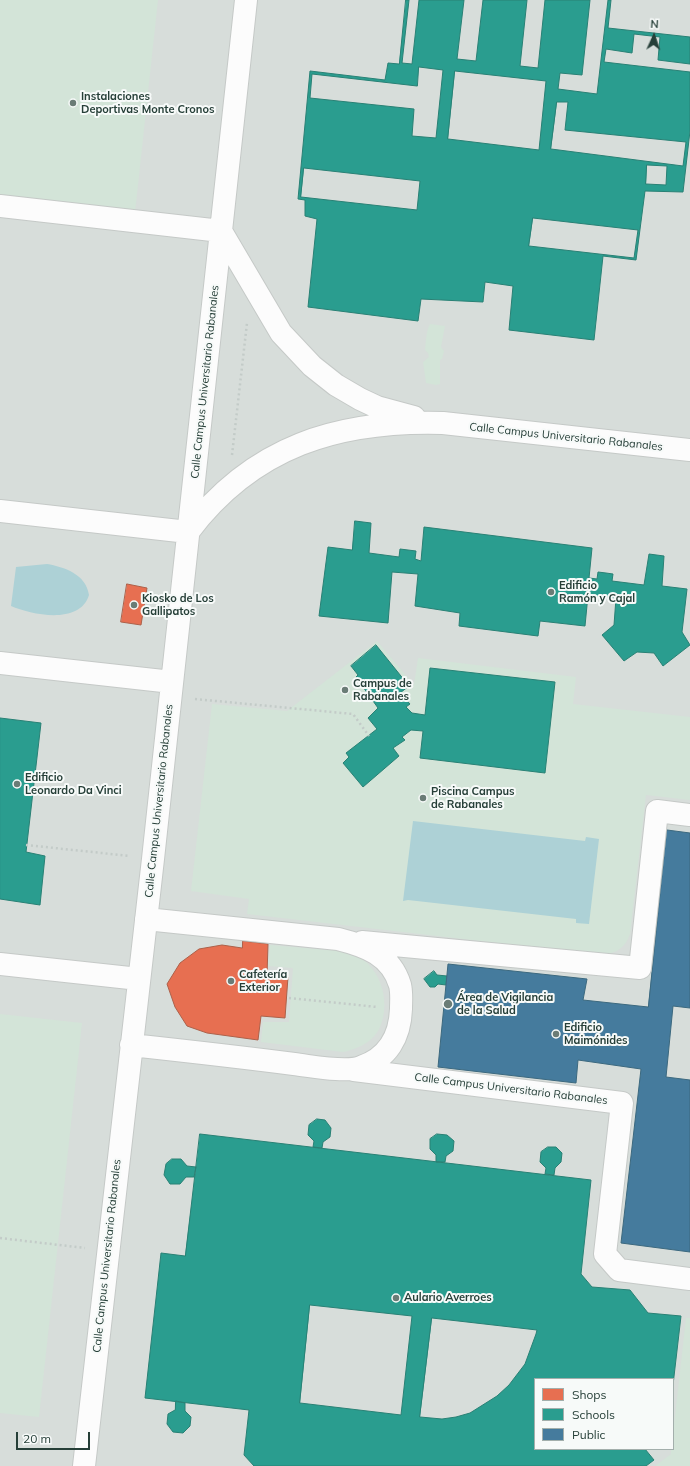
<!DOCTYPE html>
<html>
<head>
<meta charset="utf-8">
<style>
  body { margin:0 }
  #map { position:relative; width:690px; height:1466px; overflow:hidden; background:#e8ecea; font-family:Mulish,sans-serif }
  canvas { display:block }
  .legend { position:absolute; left:534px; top:1378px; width:140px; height:72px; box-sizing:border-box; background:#f7faf9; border:1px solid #a3afac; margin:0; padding:5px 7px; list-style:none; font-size:12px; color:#263f38 }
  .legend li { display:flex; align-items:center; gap:8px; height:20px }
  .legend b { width:20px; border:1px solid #a3afac }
  .north { position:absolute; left:634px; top:16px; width:40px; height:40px; -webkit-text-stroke:3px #f7faf9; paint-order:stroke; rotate:3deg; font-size:11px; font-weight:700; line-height:16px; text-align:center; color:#263f38 }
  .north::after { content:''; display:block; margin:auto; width:14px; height:18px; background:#263f38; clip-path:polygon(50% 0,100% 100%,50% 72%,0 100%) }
  .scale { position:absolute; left:16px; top:1432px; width:74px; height:18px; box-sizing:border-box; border:2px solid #263f38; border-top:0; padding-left:5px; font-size:12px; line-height:14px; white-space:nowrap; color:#263f38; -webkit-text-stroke:3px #f7faf9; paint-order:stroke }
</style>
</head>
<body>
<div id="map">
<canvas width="690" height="1466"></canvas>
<ul class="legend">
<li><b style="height:11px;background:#e76f51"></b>Shops</li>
<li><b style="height:11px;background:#2a9d8f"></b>Schools</li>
<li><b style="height:11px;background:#457b9d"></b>Public</li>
</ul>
<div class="north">N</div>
<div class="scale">20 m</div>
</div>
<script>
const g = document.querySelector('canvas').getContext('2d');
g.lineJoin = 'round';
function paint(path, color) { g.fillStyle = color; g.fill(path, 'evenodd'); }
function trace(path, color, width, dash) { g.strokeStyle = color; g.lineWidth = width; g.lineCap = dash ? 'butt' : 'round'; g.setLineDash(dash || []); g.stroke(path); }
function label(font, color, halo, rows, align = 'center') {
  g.font = font + ' Mulish,sans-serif'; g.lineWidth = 4; g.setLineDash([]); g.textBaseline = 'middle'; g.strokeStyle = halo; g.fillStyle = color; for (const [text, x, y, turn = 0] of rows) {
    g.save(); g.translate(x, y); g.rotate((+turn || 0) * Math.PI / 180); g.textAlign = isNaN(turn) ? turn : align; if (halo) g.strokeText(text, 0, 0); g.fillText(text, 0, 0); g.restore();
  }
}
const built = new Path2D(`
  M0,0H690V1466H0ZM535,1379H673V1449H535Z`);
const green = new Path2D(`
  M0,0H158L134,222L0,205Z
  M430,324L445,326L441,347L444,351L442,359L440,360V384L436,385L426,383L423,362L429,357L428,353L425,350C426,342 426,331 430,324Z
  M377,641L414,685L418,658L576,677L573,704L690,717V800L646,795L630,934C625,948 617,953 602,955L247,914L249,899L191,891L212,704L287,711Z
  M270,945C289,947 309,948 328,950C334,950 343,950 349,952C379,962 392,999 380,1027C374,1042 357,1049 343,1052L261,1042L263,1022H289L293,968L268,966Z
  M0,1014L82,1023L39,1417L0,1413Z
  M686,1318H690V1466H655L671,1454V1449H673V1434Z`);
const water = new Path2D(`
  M47,564C64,567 86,574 89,595C80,625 32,615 11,606L16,567Z
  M413,821L585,841L586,837L599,839L589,924L576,923V919L408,900L403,901Z`);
const shops = new Path2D(`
  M127,584L147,588L141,625L121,622Z
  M243,941L268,944L267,975L288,977L285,1018L261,1016L258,1040L207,1033L187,1026L175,1007L167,984L180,963L199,949L222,945L242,948Z`);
const schools = new Path2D(`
  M406,0H409L402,63L412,64L419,0H464L457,59L476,61L483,0H527L520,66L538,68L545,0H590L582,75L560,73L558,89L597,94L608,0H611L608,28L690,37V64L658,60L660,37L634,34L632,53L606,49L604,62L690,72V131L683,192L645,191L636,260L603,256L594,340L509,330L513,286L485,282L483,302L421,299L418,321L308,307L317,219L305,216V200L298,199L310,71L385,80L388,63L399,64ZM419,67L443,70L436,138L412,136L414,109L310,98L312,74L417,86ZM455,71L546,81L539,150L448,139ZM557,102H568L565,130L686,142L683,166L551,149ZM647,165L667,166L666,185L646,184ZM304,168L420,181L417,210L301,197ZM533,218L638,230L634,258L529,246Z
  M355,521L371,523L369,553L399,557L400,549L416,551L415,559L421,561L424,527L592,548L589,578L597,579L598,572L606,573L613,574L612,581L644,585L649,554L664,556L662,586L687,589L682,632L690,645L663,666L654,653L637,652L624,661L602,635L614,625L616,598L588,595L585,626L540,621L538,636L459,626L460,613L415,606L418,574L392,572L388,623L319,616L328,547L352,550Z
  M376,645L409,686L400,693L410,704L406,707L412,713L425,715L430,668L555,682L545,773L420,758L423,731L411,730L402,737L405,740L393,748L399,756L363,787L343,763L349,757L346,753L377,729L368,718L378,708L356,677L358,675L351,666Z
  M0,718L41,723L26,852L45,856L40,905L0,899Z
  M434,971L437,975L447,976L446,985L438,984L435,987H430L424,979Z
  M317,1119L325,1120L331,1128L330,1137L323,1142L322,1148L313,1147L314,1141L308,1135L309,1125Z
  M200,1134L591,1180L581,1274L592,1287L630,1290L648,1313L681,1316L673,1385V1379H535V1449H645L654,1460L646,1466H254L244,1455L249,1410L145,1398L161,1253L185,1256ZM310,1305L412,1316L401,1415L300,1403ZM432,1318L537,1330L536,1334L525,1364L509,1385L497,1396L470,1413L456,1417L442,1419L420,1417Z
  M437,1134L447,1135L454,1141L453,1151L446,1156L445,1162H436V1155L430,1149V1139Z
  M548,1147H556L562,1153L561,1162L555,1168L554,1175L545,1174L546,1168L540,1162L541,1152Z
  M172,1159H181L187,1166L196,1167L194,1177H186L180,1184H170L164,1175L166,1164Z
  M176,1401L185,1403V1411L191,1417L190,1426L183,1433L173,1432L167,1424L168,1414L175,1410Z`);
const public = new Path2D(`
  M667,830L690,833V1008L673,1006L666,1077L690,1080V1252L621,1243L641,1069L578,1060L576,1083L438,1067L448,964L587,979L583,1000L648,1007Z`);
const path = new Path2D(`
  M232,455L247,323
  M195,699L353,714L369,736
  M26,845L130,856
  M289,998L377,1007
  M0,1238L85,1248`);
const minor = new Path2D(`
  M0,206L221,231L281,333L312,366L336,385L360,399L377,407L414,417
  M0,511L188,532C253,446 338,420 443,423L690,450
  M0,663L172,682
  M362,942L640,968L657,811L690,815
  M0,964L139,979
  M131,1045C186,1051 240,1057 294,1064C312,1066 345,1073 361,1067C388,1058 400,1037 401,1009C401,1001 402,993 400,985C391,955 366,946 338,939L146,919
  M354,1070L622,1103L605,1254L619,1270L690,1279
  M84,1466L153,859L246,0`);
const markers = [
  [73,103,4,"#6a7c76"],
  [551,592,4,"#6a7c76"],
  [134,605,4,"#6a7c76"],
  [345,690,4,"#6a7c76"],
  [17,784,4,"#6a7c76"],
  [423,798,4,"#6a7c76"],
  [231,981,4,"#6a7c76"],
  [448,1004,5,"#6a7c76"],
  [556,1034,4,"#6a7c76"],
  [396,1298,4,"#6a7c76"]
];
const poiNames = [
  ["Instalaciones",81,97],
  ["Deportivas Monte Cronos",81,110],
  ["Edificio",559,586],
  ["Ramón y Cajal",559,599],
  ["Kiosko de Los",142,599],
  ["Gallipatos",142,612],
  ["Campus de",353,684],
  ["Rabanales",353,697],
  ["Edificio",25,778],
  ["Leonardo Da Vinci",25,791],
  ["Piscina Campus",431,792],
  ["de Rabanales",431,805],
  ["Cafetería",239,975],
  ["Exterior",239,988],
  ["Área de Vigilancia",457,998],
  ["de la Salud",457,1011],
  ["Edificio",564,1028],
  ["Maimónides",564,1041],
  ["Aulario Averroes",404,1298]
];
const streetNames = [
  ["Calle Campus Universitario Rabanales",205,382,-84],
  ["Calle Campus Universitario Rabanales",566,437,6],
  ["Calle Campus Universitario Rabanales",159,801,-84],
  ["Calle Campus Universitario Rabanales",511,1089,7],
  ["Calle Campus Universitario Rabanales",107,1256,-84]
];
paint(built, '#d7ddda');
paint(green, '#d3e4d8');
paint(water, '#add1d6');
paint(shops, '#e76f51');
trace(shops, '#ad614a', 1);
paint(schools, '#2a9d8f');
trace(schools, '#298175', 1);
paint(public, '#457b9d');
trace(public, '#3c697f', 1);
trace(minor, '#c5c9c7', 24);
trace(path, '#c3cbc8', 2.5, [2, 3]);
trace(minor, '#fcfcfc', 22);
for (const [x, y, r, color] of markers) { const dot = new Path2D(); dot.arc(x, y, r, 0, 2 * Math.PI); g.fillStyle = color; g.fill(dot); trace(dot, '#f7faf9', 1.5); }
label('bold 11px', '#263f38', '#f7faf9', poiNames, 'left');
label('11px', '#263f38', '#f7faf9', streetNames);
</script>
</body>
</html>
